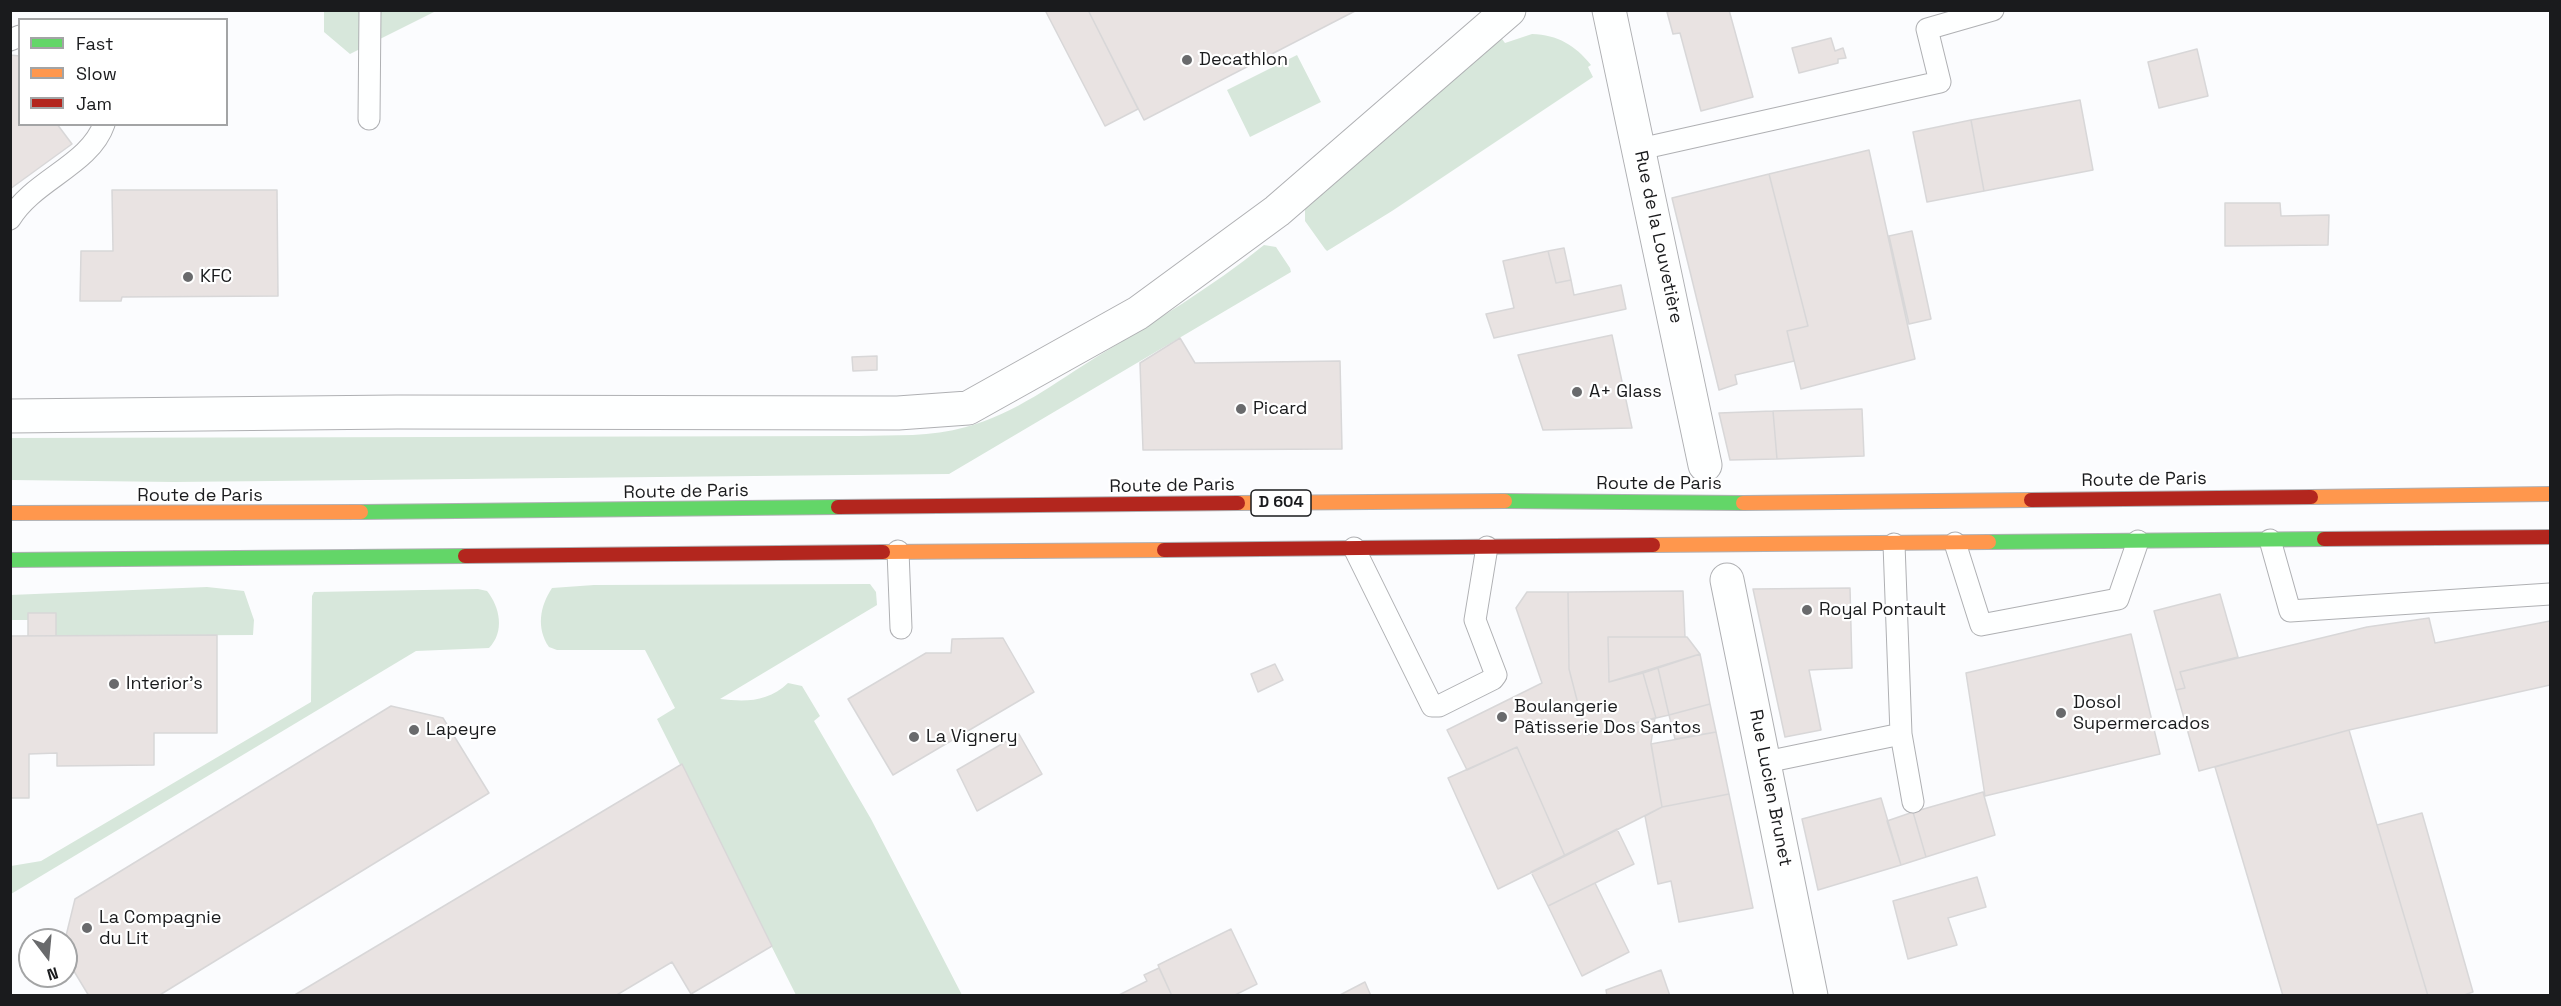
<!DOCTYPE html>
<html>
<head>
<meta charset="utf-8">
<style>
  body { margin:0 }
  #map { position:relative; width:2561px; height:1006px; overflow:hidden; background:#fbfcfe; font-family:"Space Grotesk",sans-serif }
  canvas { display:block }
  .frame { position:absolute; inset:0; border:12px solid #1a1b1d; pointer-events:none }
  .legend { position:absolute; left:18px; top:18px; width:210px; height:108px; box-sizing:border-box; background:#fff; border:2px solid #a3a4a5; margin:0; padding:8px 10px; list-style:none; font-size:18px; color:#1a1b1d }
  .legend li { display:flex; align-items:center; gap:12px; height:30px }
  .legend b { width:30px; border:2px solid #a3a4a5 }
  .north { position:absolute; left:18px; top:928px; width:60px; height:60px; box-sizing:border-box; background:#fff; border:2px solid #a3a4a5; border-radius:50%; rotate:164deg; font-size:16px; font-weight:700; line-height:24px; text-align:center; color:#1a1b1d }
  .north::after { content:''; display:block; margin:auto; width:21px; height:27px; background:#696a6c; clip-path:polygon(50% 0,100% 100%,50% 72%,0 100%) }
</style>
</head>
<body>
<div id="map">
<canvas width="2561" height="1006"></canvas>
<div class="frame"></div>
<ul class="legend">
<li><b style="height:8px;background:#63d668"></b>Fast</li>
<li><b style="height:8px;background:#ff974d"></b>Slow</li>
<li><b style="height:8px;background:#b3261e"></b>Jam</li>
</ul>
<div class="north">N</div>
</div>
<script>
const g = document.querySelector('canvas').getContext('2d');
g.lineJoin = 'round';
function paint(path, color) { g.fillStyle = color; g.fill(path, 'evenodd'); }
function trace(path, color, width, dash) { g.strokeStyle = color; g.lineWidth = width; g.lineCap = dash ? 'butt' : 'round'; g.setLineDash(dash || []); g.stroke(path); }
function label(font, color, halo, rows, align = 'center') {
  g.font = font + ' "Space Grotesk",sans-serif'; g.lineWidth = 4.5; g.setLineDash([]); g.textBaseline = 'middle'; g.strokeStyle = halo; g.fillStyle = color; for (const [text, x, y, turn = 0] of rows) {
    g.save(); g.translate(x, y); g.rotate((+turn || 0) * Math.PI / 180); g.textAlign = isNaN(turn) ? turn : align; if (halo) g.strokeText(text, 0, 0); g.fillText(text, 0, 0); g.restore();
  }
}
const green = new Path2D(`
  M324,11H436L350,54L324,32Z
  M1532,34C1558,35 1575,45 1591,65L1588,67L1593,77L1392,211L1332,248L1327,251L1325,249L1305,221V209L1497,42L1502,39L1505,43Z
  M1297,55L1321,102L1250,137L1227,90Z
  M1264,245L1276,247L1290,268L1291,272L949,474L174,482L11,480V438L858,436C895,435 931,437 966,427C1015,414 1056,382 1098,356C1155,321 1212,287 1264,245Z
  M870,584L876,592L877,605L720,699C746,702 768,702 788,683L802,686L820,716L814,721L871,819L962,995H796L657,719L675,708L645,650H557L549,647C536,628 540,606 552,588L594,585Z
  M207,587L244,591L254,620L253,635L56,636V613H29L28,620H11L10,595Z
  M478,589L487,591C500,607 505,632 489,648L416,651L11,894V866L41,861L311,702L312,596L314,592Z`);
const building = new Path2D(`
  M1045,10H1088L1138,109L1105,126Z
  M1088,10H1357L1144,120Z
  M1673,10H1729L1753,97L1701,111L1680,33L1673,34L1667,12Z
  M1831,38L1835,51L1843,48L1846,58L1838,59V63L1799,73L1792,48Z
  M2197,49L2208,96L2159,108L2148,62Z
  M10,55L20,56V124H57L72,144L10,189Z
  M2080,100L2093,170L1984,191L1971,120Z
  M1971,120L1984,191L1927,202L1913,132Z
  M1869,150L1915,359L1801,389L1787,331L1808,326L1769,174Z
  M1769,174L1808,326L1787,331L1794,361L1735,375L1737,384L1719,390L1672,198Z
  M112,190H277L278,296L122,297L121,301H80L81,251H113Z
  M2225,203H2280L2281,216L2329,215L2328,245L2225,246Z
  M1912,231L1931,319L1909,324L1889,236Z
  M1564,248L1571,280L1556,283L1548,251Z
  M1548,251L1556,283L1571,280L1574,295L1621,285L1626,309L1494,338L1486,314L1514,308L1503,261Z
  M1612,335L1632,428L1543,430L1518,355Z
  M1180,338L1195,363L1340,361L1342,449L1143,450L1140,363Z
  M877,356V370L853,371L852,357Z
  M1862,409L1864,456L1777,459L1773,411Z
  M1773,411L1777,459L1730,460L1719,413Z
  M1850,588L1852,668L1809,670L1821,730L1785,737L1753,589Z
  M1683,591L1685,637H1608L1609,682L1643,673L1656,718L1586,735L1569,669L1568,592Z
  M1527,592H1568L1569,669L1586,735L1655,718L1651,743L1662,807L1565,856L1517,747L1467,770L1447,730L1542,683L1516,608Z
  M2220,594L2238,657L2180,672L2185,688L2176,690L2154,611Z
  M28,613H56V636H28Z
  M2429,618L2435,643L2550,621V685L2349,730L2199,771L2176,690L2185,688L2180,672L2367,627Z
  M2131,634L2160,754L1985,796L1966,673Z
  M217,635V733H154V765L57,766V753L29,754V798H10V636Z
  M1608,637H1687L1700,654L1609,682Z
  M1003,638L1034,692L893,775L848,699L926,653H951L952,639Z
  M1700,654L1710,704L1669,715L1658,668Z
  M1275,664L1283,680L1258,692L1251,674Z
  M1658,668L1669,715L1656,718L1643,673Z
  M1710,704L1716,732L1675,739L1669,715Z
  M391,706L443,718L489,793L158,996H89L66,958L65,940L75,899Z
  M2349,730L2377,825L2428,996H2283L2215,767Z
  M1716,732L1729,794L1662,807L1651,744Z
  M1019,734L1042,774L977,811L957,770Z
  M1517,747L1565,856L1498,889L1448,778Z
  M682,764L772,946L691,994L672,962L615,996H293Z
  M1983,792L1995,835L1926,857L1913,812Z
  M1729,794L1753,908L1679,922L1671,881L1658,884L1645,816L1662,807Z
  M1881,798L1901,865L1818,890L1802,819Z
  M1913,812L1926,857L1901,865L1887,821Z
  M2422,813L2473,992L2461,996H2428L2377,825Z
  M1617,829L1634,864L1548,906L1531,872Z
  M1977,877L1986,907L1948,918L1957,945L1908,959L1893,901Z
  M1595,883L1629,952L1582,976L1548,906Z
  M1231,929L1257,984L1233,996H1172L1158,965Z
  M1159,968L1172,996H1117L1147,981L1144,975Z
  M1661,970L1670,996H1607L1606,990Z
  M1365,982L1371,996H1338Z`);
const lane = new Path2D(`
  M10,40L20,36
  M369,119L370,10
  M1640,149L1940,82L1927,29L1993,10
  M10,219C33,180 90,165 104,124
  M2270,540L2290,611L2550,594
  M1955,543L1981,625L2118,599L2138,541
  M1894,544L1901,734L1913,802
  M1354,548L1432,706H1439L1493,679L1496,675L1475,620L1487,547
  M898,551L901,628
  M1766,762L1901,734`);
const street = new Path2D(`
  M1609,10L1705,465
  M10,416L397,412L898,413L968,408L1138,313L1277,211L1509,10
  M1727,580L1811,996`);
const fast = new Path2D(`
  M1505,501L1743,503
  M361,512L838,507
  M1989,542L2324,539
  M10,560L465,556`);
const slow = new Path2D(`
  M2311,497L2550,494
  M1238,503L1505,501
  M1743,503L2031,500
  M10,513L361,512
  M1653,545L1989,542
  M883,552L1164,550`);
const jam = new Path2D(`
  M2031,500L2311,497
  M838,507L1238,503
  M2324,539L2550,537
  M1164,550L1653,545
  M465,556L883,552`);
const markers = [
  [1187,60,6,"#696a6c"],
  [188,277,6,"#696a6c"],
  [1577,392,6,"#696a6c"],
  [1241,409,6,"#696a6c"],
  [1807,610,6,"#696a6c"],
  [114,684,6,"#696a6c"],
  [2061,713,6,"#696a6c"],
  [1502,717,6,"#696a6c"],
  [414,730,6,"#696a6c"],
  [914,737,6,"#696a6c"],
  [87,928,6,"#696a6c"]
];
const shields = [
  [1281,503,60]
];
const shieldNames = [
  ["D 604",1281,503]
];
const poiNames = [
  ["Decathlon",1199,60],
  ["KFC",200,277],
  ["A+ Glass",1589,392],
  ["Picard",1253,409],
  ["Royal Pontault",1819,610],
  ["Interior's",126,684],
  ["Dosol",2073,703],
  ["Supermercados",2073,724],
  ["Boulangerie",1514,707],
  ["Pâtisserie Dos Santos",1514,728],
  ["Lapeyre",426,730],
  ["La Vignery",926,737],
  ["La Compagnie",99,918],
  ["du Lit",99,939]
];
const streetNames = [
  ["Rue de la Louvetière",1658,237,78],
  ["Route de Paris",2144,480,-1],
  ["Route de Paris",1659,484],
  ["Route de Paris",1172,486,-1],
  ["Route de Paris",686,492,-1],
  ["Route de Paris",200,496],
  ["Rue Lucien Brunet",1770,788,79]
];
paint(green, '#d7e7db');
paint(building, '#e9e3e2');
trace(building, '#d8d7d8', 1.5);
trace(lane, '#afb0b3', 23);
trace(street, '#afb0b3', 35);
trace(fast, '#afb0b3', 16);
trace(slow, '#afb0b3', 16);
trace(jam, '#afb0b3', 16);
trace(lane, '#feffff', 21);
trace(street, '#feffff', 33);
trace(fast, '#63d668', 14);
trace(slow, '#ff974d', 14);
trace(jam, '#b3261e', 14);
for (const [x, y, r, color] of markers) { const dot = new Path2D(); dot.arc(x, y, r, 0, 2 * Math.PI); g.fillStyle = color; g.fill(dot); trace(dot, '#fff', 2); }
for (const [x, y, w] of shields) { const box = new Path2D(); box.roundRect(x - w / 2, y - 13, w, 26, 4.5); g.fillStyle = '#fff'; g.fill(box); trace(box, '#1a1b1d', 1.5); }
label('bold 16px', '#1a1b1d', null, shieldNames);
label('18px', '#1a1b1d', '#fff', poiNames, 'left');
label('18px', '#1a1b1d', '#fff', streetNames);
</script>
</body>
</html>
